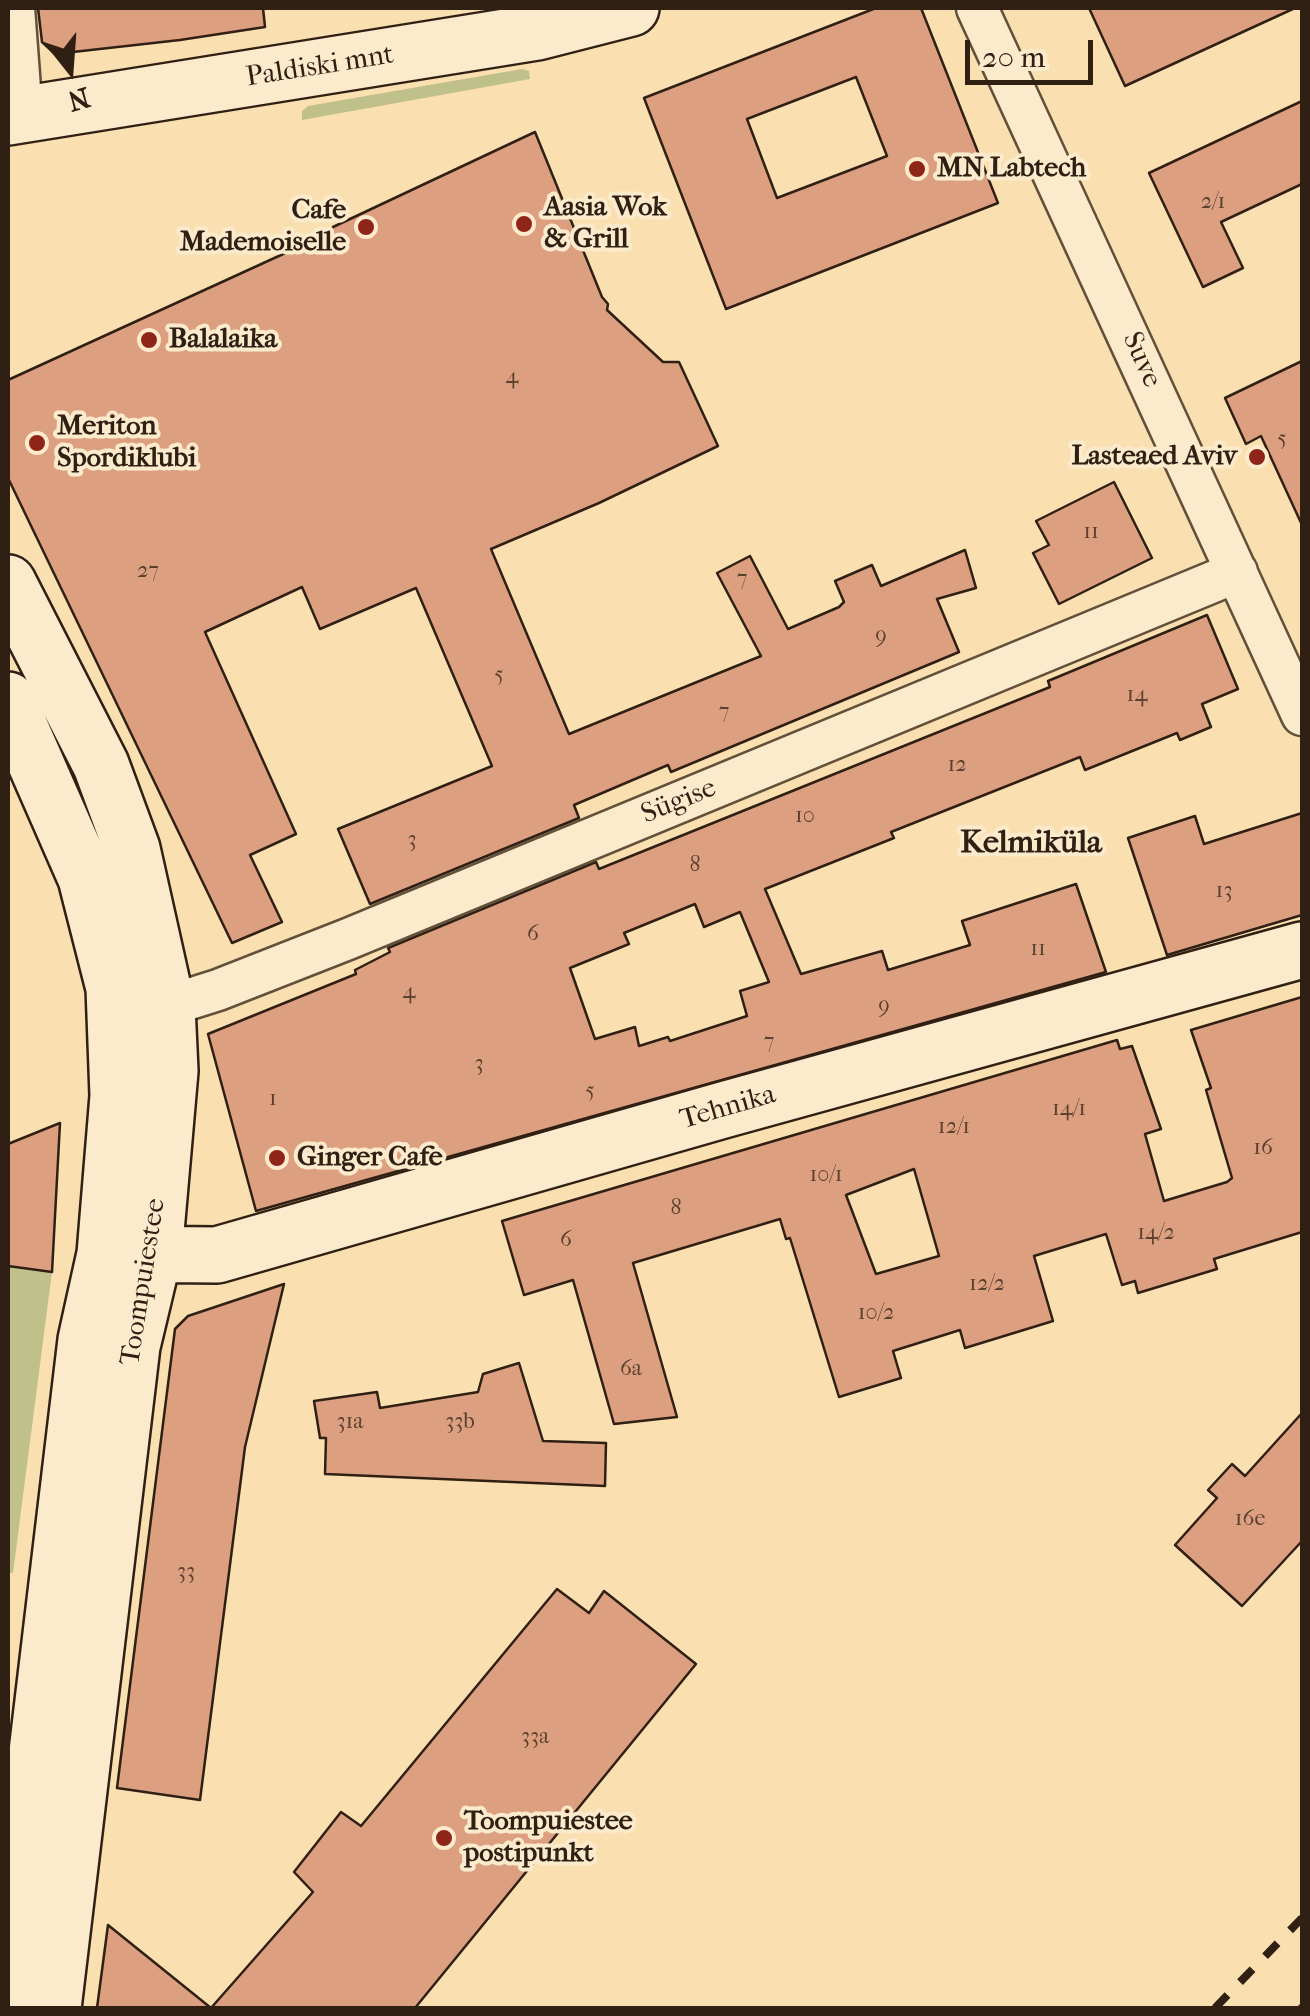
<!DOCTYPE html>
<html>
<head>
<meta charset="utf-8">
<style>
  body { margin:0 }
  #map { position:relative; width:1310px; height:2016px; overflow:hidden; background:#fadfb0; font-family:"IM FELL French Canon",serif }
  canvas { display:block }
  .frame { position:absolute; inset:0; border:10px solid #302014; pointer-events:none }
  .north { position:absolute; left:20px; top:20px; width:100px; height:100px; -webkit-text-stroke:8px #fceacc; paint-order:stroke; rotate:163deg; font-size:28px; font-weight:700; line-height:40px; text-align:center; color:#302014 }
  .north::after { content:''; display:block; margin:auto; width:35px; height:45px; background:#302014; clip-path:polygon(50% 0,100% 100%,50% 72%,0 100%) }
  .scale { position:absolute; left:965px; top:40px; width:128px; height:45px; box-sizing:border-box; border:5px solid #302014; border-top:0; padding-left:12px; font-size:30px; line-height:35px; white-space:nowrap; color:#302014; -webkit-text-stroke:8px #fceacc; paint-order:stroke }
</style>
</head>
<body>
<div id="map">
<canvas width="1310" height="2016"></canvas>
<div class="frame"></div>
<div class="north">N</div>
<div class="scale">20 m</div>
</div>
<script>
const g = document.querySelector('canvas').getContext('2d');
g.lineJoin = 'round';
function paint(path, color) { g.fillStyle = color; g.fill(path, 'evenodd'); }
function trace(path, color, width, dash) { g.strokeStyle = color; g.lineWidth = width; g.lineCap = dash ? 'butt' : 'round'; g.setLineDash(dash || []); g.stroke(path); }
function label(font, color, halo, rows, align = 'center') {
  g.font = font + ' "IM FELL French Canon",serif'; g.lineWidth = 8; g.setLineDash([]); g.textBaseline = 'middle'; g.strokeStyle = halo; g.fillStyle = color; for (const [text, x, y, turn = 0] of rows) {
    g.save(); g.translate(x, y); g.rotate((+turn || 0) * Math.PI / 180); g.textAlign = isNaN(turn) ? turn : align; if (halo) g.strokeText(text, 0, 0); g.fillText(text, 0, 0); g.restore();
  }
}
const green = new Path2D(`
  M522,69L529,71L530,79L302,120V111L308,106Z
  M8,1266L52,1272L13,1573H8Z`);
const building = new Path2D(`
  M38,8H263L265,27L180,40L55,54L42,42Z
  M876,8H921L998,203L726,309L644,98ZM856,77L887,156L777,198L747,119Z
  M1089,8H1295L1125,86Z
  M1302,101V184L1221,222L1243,268L1203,287L1149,173Z
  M535,132L602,297L608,304L607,310L663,362H679L718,446L599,503L491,549L569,734L761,656L717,573L750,556L788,629L839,607L844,602L835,581L872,565L881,586L965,550L976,588L937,599L959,652L671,772L668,765L574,805L579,818L370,904L338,829L492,766L416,588L320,629L302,587L205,632L296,834L250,855L282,922L232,943L8,478V380L329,233L333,227Z
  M1302,361V525L1261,436L1246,444L1225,398Z
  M1114,482L1152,558L1059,604L1033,553L1049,545L1036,521Z
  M1207,615L1238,689L1202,704L1211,727L1180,740L1177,733L1085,770L1080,757L891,832L894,838L765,889L801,974L882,951L888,970L970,945L962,921L1076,884L1106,972L256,1211L208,1034L356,974L355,970L390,952L388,948L596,862L599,869L1050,687L1048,681ZM695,904L704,927L740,912L769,982L740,991L747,1016L670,1041L668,1037L639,1046L635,1027L595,1039L570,968L629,944L624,933Z
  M1302,813V915L1167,955L1128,838L1195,816L1204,844Z
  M1302,997V1232L1214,1259L1217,1269L1138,1293L1135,1281L1122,1285L1106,1234L1034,1256L1053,1321L965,1348L960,1330L893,1351L901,1378L839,1397L790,1238L786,1239L780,1219L633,1263L677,1417L614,1424L573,1280L524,1295L502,1221L1117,1040L1120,1049L1132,1046L1161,1129L1145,1134L1164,1201L1227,1182L1232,1178L1206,1090L1211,1088L1191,1030ZM914,1169L939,1256L876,1274L846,1195Z
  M60,1123L52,1272L8,1266V1144Z
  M284,1284L245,1447L200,1800L117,1788L175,1329L188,1316Z
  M519,1363L543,1441L606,1443L605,1486L325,1474L326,1438H320L314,1401L377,1392L380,1408L478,1392L483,1374Z
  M1302,1413V1541L1242,1606L1175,1545L1217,1498L1208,1490L1232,1464L1245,1476Z
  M557,1589L589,1613L604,1591L696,1664L415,2008H97L108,1925L211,2008L313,1892L294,1872L341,1812L361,1826Z`);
const street = new Path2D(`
  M14,8L22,115
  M977,8L1302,715
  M142,1014L218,990L348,939L1237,572`);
const secondary = new Path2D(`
  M8,117L537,32L631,8
  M8,583L101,765L132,849L167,1006L170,1071L154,1254L132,1346L53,2008
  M8,700L86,878L114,988L118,1096L105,1254L86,1340L8,1996
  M117,1254L217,1255L723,1110L1302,950`);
const rail = new Path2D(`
  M1215,2008L1302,1918
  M1301,2008L1302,2007`);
const markers = [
  [917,169,10,"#8f2418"],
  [524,224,10,"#8f2418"],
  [366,227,10,"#8f2418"],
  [149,340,10,"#8f2418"],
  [37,443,10,"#8f2418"],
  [1257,457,10,"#8f2418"],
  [277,1158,10,"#8f2418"],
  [444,1838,10,"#8f2418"]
];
const numberNames = [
  ["2/1",1213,203],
  ["4",512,378],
  ["5",1282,440],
  ["11",1091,533],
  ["27",148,572],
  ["7",742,580],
  ["9",881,637],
  ["5",499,676],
  ["14",1137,696],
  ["7",724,713],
  ["12",957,766],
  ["10",805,817],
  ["3",412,841],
  ["8",695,866],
  ["13",1224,892],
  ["6",533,935],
  ["11",1038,950],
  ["4",409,993],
  ["9",884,1007],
  ["7",769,1043],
  ["3",479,1065],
  ["5",590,1092],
  ["1",273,1100],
  ["14/1",1069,1110],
  ["12/1",954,1128],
  ["16",1263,1149],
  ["10/1",826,1176],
  ["8",676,1209],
  ["14/2",1156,1234],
  ["6",566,1241],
  ["12/2",987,1285],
  ["10/2",876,1314],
  ["6a",631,1370],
  ["31a",350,1423],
  ["33b",460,1423],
  ["16e",1250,1520],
  ["33",186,1573],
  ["33a",535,1738]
];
const streetNames = [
  ["Paldiski mnt",320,67,-9],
  ["Suve",1141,360,66],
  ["Sügise",679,802,-22],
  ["Tehnika",728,1108,-16],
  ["Toompuiestee",144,1282,-81]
];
const poiNames = [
  ["MN Labtech",937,169],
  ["Aasia Wok",544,208],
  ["& Grill",544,240],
  ["Cafe",346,211,"right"],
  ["Mademoiselle",346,243,"right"],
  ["Balalaika",169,340],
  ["Meriton",57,427],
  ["Spordiklubi",57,459],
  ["Lasteaed Aviv",1237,457,"right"],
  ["Ginger Cafe",297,1158],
  ["Toompuiestee",464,1822],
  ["postipunkt",464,1854]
];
const quarterNames = [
  ["Kelmiküla",1031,844]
];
paint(green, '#c0c18a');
paint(building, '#dca081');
trace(building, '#302014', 2.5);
trace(street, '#62503b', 45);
trace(secondary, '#302014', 60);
trace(street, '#fceacc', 40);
trace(secondary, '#fceacc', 55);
trace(rail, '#302014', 8, [18, 18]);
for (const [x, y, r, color] of markers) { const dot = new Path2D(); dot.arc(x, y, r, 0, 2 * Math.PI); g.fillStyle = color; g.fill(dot); trace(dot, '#fceacc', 4); }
label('22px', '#5b402f', null, numberNames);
label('28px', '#302014', '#fceacc', streetNames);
label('bold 28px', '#302014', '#fceacc', poiNames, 'left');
label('bold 32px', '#302014', '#fceacc', quarterNames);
</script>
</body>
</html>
